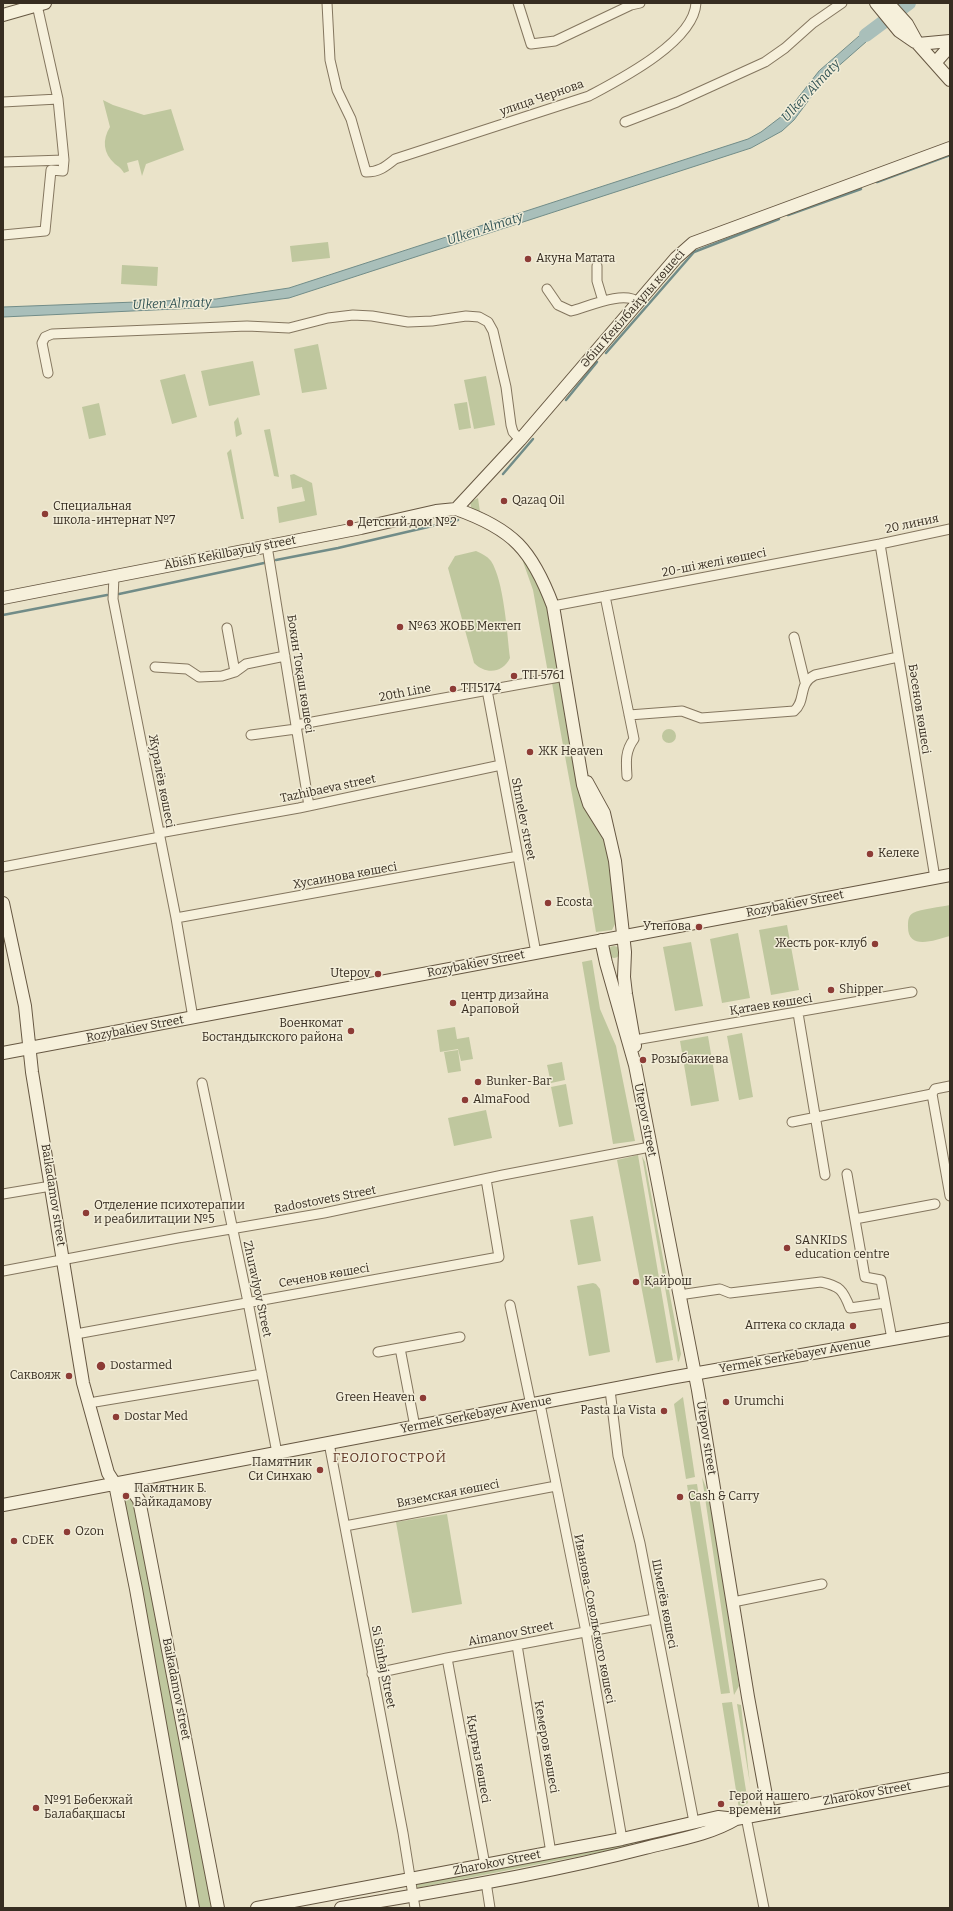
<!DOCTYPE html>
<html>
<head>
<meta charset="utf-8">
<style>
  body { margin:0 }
  #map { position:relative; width:953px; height:1911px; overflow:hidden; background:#eae3c9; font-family:Bitter,serif }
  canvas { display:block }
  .frame { position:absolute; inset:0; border:4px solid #372d21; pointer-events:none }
</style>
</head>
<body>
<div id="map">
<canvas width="953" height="1911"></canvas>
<div class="frame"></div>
</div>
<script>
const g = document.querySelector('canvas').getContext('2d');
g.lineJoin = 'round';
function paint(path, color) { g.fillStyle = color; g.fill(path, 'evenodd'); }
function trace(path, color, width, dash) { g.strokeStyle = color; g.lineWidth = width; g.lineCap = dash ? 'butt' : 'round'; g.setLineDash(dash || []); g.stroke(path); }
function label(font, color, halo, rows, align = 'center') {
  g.font = font + ' Bitter,serif'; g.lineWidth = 3; g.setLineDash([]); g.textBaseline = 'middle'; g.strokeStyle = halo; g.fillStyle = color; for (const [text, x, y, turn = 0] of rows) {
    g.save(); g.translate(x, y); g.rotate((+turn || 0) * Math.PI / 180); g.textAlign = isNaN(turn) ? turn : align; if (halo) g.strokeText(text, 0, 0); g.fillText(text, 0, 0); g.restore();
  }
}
const green = new Path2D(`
  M103,100L113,105L144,115L171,109L184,150L146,164L142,176L138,160L127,163L129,171L124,173C121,168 119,167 115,164C103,153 102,140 110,127Z
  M328,242L330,258L292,262L290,246Z
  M122,265L158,267L157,286L121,284Z
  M318,344L327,389L302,393L294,349Z
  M253,361L260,395L209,406L201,371Z
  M185,374L197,417L172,424L160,380Z
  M486,376L495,425L474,429L464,380Z
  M467,402L471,428L459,430L454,404Z
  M99,403L106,435L89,439L82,407Z
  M238,417L242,434L236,437L234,422Z
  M270,429L279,477L274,476L264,430Z
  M231,449L244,519H241L227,453Z
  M294,474L312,483L317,515L279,523L277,507L305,501L302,487L292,489L290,475Z
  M478,498L480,512L472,511L470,502Z
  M476,551C481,553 487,556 491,561C504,581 507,633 510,658C503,673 486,675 474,663L448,568L455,556Z
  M521,556L529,565L547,602L557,665L556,670L548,673L533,590Z
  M554,680L559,682L561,689L592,818L606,843L616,907L615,924L612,930L596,932C583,848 566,766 552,683Z
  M662 736a7 7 0 1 1 14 0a7 7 0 1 1-14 0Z
  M950,905V936C935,940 908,951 908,927C908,921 908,916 913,913C921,909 941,907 950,905Z
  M787,925L799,990L771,995L759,930Z
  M738,933L750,998L722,1003L710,939Z
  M691,942L703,1006L675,1011L663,947Z
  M608 952a6 6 0 1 1 12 0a6 6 0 1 1-12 0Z
  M592,960L600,1009L616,1046L635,1141L613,1144L582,962Z
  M455,1027L457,1039L469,1037L473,1059L461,1061L458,1049L440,1052L437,1030Z
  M742,1033L753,1097L739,1100L727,1036Z
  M708,1036L719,1101L691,1106L680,1041Z
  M458,1050L461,1071L448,1073L444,1052Z
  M562,1062L565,1080L551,1083L547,1065Z
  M566,1084L573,1124L559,1127L551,1087Z
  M486,1110L492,1138L454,1146L448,1118Z
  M638,1155L673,1360L656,1363L617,1160Z
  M642,1156L645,1162L681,1354L679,1361L678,1362Z
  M593,1216L601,1261L578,1265L570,1220Z
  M593,1283L596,1284L600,1289L610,1352L589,1356L577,1286Z
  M683,1397L695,1477L686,1479L674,1404Z
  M702,1477L710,1498L739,1686L734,1695Z
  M697,1484L730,1693L721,1694L687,1485Z
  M118,1487L135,1496L213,1908H194Z
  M447,1514L462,1604L412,1613L396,1522Z
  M732,1702L748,1803L739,1809L722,1703Z
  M737,1704L741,1705L750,1784Z
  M697,1827V1831L652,1842L417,1888L416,1882Z`);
const water = new Path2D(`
  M878,20L883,27L826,77L794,120L782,131L751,148L289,298L218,307L3,317V307L216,299L289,288L748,139L761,132L786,113L819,71Z`);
const stream = new Path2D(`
  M877,182L950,155
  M788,215L861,189
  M606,353L694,252L779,219
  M566,400L597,362
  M503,474L533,439
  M276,560L338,548L458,520
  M119,594L264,563
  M3,615L107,595`);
const river = new Path2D(`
  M866,35L909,3`);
const street = new Path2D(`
  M327,3L330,60L337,90L351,119L366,172C379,172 385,167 395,159L589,96C619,80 694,42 696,3
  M518,3L531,44L555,41L631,5L640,3
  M3,102L58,99
  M625,122L677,102L765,62L785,48L813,23L842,3
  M3,162L64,160L58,99L37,5
  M3,235L45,231L51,170L63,171L64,160
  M597,266V281L603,301
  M547,289L558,305L571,311C587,307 624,290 638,302
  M48,373L42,343L45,337L52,334L247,326L289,328L328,318L353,315L372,316L408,322L432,321L466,316L479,317L488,322L493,331L506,387L511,425L513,432L520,440
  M880,544L935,878
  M267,546L309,806
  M114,576L113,599L176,918L193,1018
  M605,596L634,739C625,751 626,762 627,776
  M553,606L880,544L950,529
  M227,628L235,672
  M794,637L805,682
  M155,667L187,669L199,677L222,676L235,672L246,664L285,656
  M487,690L536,953
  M629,715L682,711L701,718L794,711C807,700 797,684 815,675L898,657
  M296,725L565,676
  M251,735L296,729
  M159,833L299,808L501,765
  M3,867L160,837
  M176,918L518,856
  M798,1013L825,1175
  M635,1040L912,992
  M202,1083L248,1302L277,1453
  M950,1086L935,1089L932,1094L950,1196
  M792,1122L932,1094
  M847,1174L865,1277L881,1280L892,1339
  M3,1194L51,1186
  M855,1219L935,1204
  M3,1271L178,1238L324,1213L503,1175L650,1147
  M679,1295L720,1289L730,1293L821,1282C840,1286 843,1290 850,1308L885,1303
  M510,1305L531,1405
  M76,1334L499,1257L486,1179
  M400,1348L415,1427
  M378,1352L460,1337
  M610,1390L618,1456L640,1543L694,1822
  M95,1402L262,1374
  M540,1404L586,1632L622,1839
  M329,1443L403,1833L415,1908
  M345,1526L556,1486
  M733,1602L822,1584
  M517,1645L551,1853
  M447,1658L485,1865
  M372,1674L447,1658L654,1619
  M746,1817L764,1908
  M486,1882L490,1908`);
const secondary = new Path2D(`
  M876,3L899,31L915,42
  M888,3L907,24L918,44L950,80
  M3,15L45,3
  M918,44L950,41
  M935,63L950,46
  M456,509C513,529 532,550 553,606L583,785L589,804L609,836
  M3,598L361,528L436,511L456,509L520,440L676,258L693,243L950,148
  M587,782L604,813L615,861L625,952L624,977L626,994L635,1046
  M3,903L25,1006L32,1072L83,1383L108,1473L115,1484L136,1589L193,1908
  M601,940L606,963L635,1065L698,1390L748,1697L769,1812
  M3,1053L950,875
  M115,1484L132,1490L139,1500L218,1908
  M3,1505L670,1378L950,1329
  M257,1908L622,1839L718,1817L736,1819L950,1779
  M341,1908C443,1890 545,1874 645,1848C676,1840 709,1835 736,1819`);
const markers = [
  [528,259,4,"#8d3c36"],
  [504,501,4,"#8d3c36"],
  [45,514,4,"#8d3c36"],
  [350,523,4,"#8d3c36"],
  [400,627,4,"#8d3c36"],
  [514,676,4,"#8d3c36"],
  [453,689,4,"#8d3c36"],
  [530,752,4,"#8d3c36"],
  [870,854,4,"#8d3c36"],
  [548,903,4,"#8d3c36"],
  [699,927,4,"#8d3c36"],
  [875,944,4,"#8d3c36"],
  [378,974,4,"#8d3c36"],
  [831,990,4,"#8d3c36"],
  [453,1003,4,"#8d3c36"],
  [351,1031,4,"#8d3c36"],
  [643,1060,4,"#8d3c36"],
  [478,1082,4,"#8d3c36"],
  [465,1100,4,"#8d3c36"],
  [86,1213,4,"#8d3c36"],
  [787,1248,4,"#8d3c36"],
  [636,1282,4,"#8d3c36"],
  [853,1326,4,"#8d3c36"],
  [101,1366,5,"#8d3c36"],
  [69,1376,4,"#8d3c36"],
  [423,1398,4,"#8d3c36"],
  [726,1402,4,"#8d3c36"],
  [664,1411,4,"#8d3c36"],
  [116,1417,4,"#8d3c36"],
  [320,1470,4,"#8d3c36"],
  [126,1496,4,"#8d3c36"],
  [680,1497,4,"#8d3c36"],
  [67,1532,4,"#8d3c36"],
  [14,1541,4,"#8d3c36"],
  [721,1804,4,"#8d3c36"],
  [36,1808,4,"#8d3c36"]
];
const streetNames = [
  ["улица Чернова",542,98,-19],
  ["Әбіш Кекілбайұлы көшесі",633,309,-49],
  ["20 линия",912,524,-12],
  ["Abish Kekilbayuly street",230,553,-11],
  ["20-ші желі көшесі",714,563,-11],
  ["Бокин Тоқаш көшесі",300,674,81],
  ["20th Line",405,693,-11],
  ["Бәсенов көшесі",919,709,81],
  ["Журалёв көшесі",161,781,79],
  ["Tazhibaeva street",328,789,-12],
  ["Shmelev street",523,819,79],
  ["Хусаинова көшесі",345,876,-10],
  ["Rozybakiev Street",795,904,-11],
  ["Rozybakiev Street",476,964,-11],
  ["Қатаев көшесі",771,1005,-9],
  ["Rozybakiev Street",135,1029,-11],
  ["Utepov street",645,1120,79],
  ["Baikadamov street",53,1195,81],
  ["Radostovets Street",325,1200,-11],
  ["Сеченов көшесі",324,1276,-10],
  ["Zhuravlyov Street",257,1289,78],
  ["Yermek Serkebayev Avenue",795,1356,-10],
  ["Yermek Serkebayev Avenue",476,1415,-11],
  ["Utepov street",706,1438,81],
  ["Вяземская көшесі",448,1494,-11],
  ["Шмелёв көшесі",664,1604,79],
  ["Иванова-Сокольского көшесі",594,1619,79],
  ["Aimanov Street",511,1634,-11],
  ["Si Sinhaj Street",383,1667,79],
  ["Baikadamov street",176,1689,79],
  ["Кемеров көшесі",546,1747,80],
  ["Қырғыз көшесі",478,1759,80],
  ["Zharokov Street",867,1794,-10],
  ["Zharokov Street",497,1863,-11]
];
const poiNames = [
  ["Акуна Матата",536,259],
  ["Qazaq Oil",512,501],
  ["Специальная",53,507],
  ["школа-интернат №7",53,521],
  ["Детский дом №2",358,523],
  ["№63 ЖОББ Мектеп",408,627],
  ["ТП 5761",522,676],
  ["ТП5174",461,689],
  ["ЖК Heaven",538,752],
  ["Келеке",878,854],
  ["Ecosta",556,903],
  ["Утепова",691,927,"right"],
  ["Жесть рок-клуб",867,944,"right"],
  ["Utepov",370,974,"right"],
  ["Shipper",839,990],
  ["центр дизайна",461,996],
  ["Араповой",461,1010],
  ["Военкомат",343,1024,"right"],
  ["Бостандыкского района",343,1038,"right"],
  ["Розыбакиева",651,1060],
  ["Bunker-Bar",486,1082],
  ["AlmaFood",473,1100],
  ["Отделение психотерапии",94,1206],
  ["и реабилитации №5",94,1220],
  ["SANKIDS",795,1241],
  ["education centre",795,1255],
  ["Қайрош",644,1282],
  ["Аптека со склада",845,1326,"right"],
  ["Dostarmed",110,1366],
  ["Саквояж",61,1376,"right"],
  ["Green Heaven",415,1398,"right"],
  ["Urumchi",734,1402],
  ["Pasta La Vista",656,1411,"right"],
  ["Dostar Med",124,1417],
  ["Памятник",312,1463,"right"],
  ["Си Синхаю",312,1477,"right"],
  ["Памятник Б.",134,1489],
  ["Байкадамову",134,1503],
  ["Cash & Carry",688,1497],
  ["Ozon",75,1532],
  ["CDEK",22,1541],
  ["Герой нашего",729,1797],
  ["времени",729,1811],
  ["№91 Бөбекжай",44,1801],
  ["Балабақшасы",44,1815]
];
const waterNames = [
  ["Ulken Almaty",811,91,-47],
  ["Ulken Almaty",485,229,-18],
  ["Ulken Almaty",172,304,-2]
];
const neighbourhoodNames = [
  ["ГЕОЛОГОСТРОЙ",390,1458]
];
paint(green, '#bfc79e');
paint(water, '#a9bfba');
trace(water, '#718c88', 1);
trace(stream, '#718c88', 2.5);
trace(river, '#a9bfba', 14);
trace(street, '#84765f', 11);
trace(secondary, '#665742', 14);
trace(street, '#f6f0db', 9);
trace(secondary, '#f6f0db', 12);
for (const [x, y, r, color] of markers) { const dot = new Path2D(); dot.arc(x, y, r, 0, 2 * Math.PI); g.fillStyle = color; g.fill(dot); trace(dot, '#f2edd8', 1.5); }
label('12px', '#372d21', '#f2edd8', streetNames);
label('12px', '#372d21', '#f2edd8', poiNames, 'left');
label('italic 13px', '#325455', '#f2edd8', waterNames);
g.letterSpacing = '1px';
label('13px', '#5f3625', '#f2edd8', neighbourhoodNames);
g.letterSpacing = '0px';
</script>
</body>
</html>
